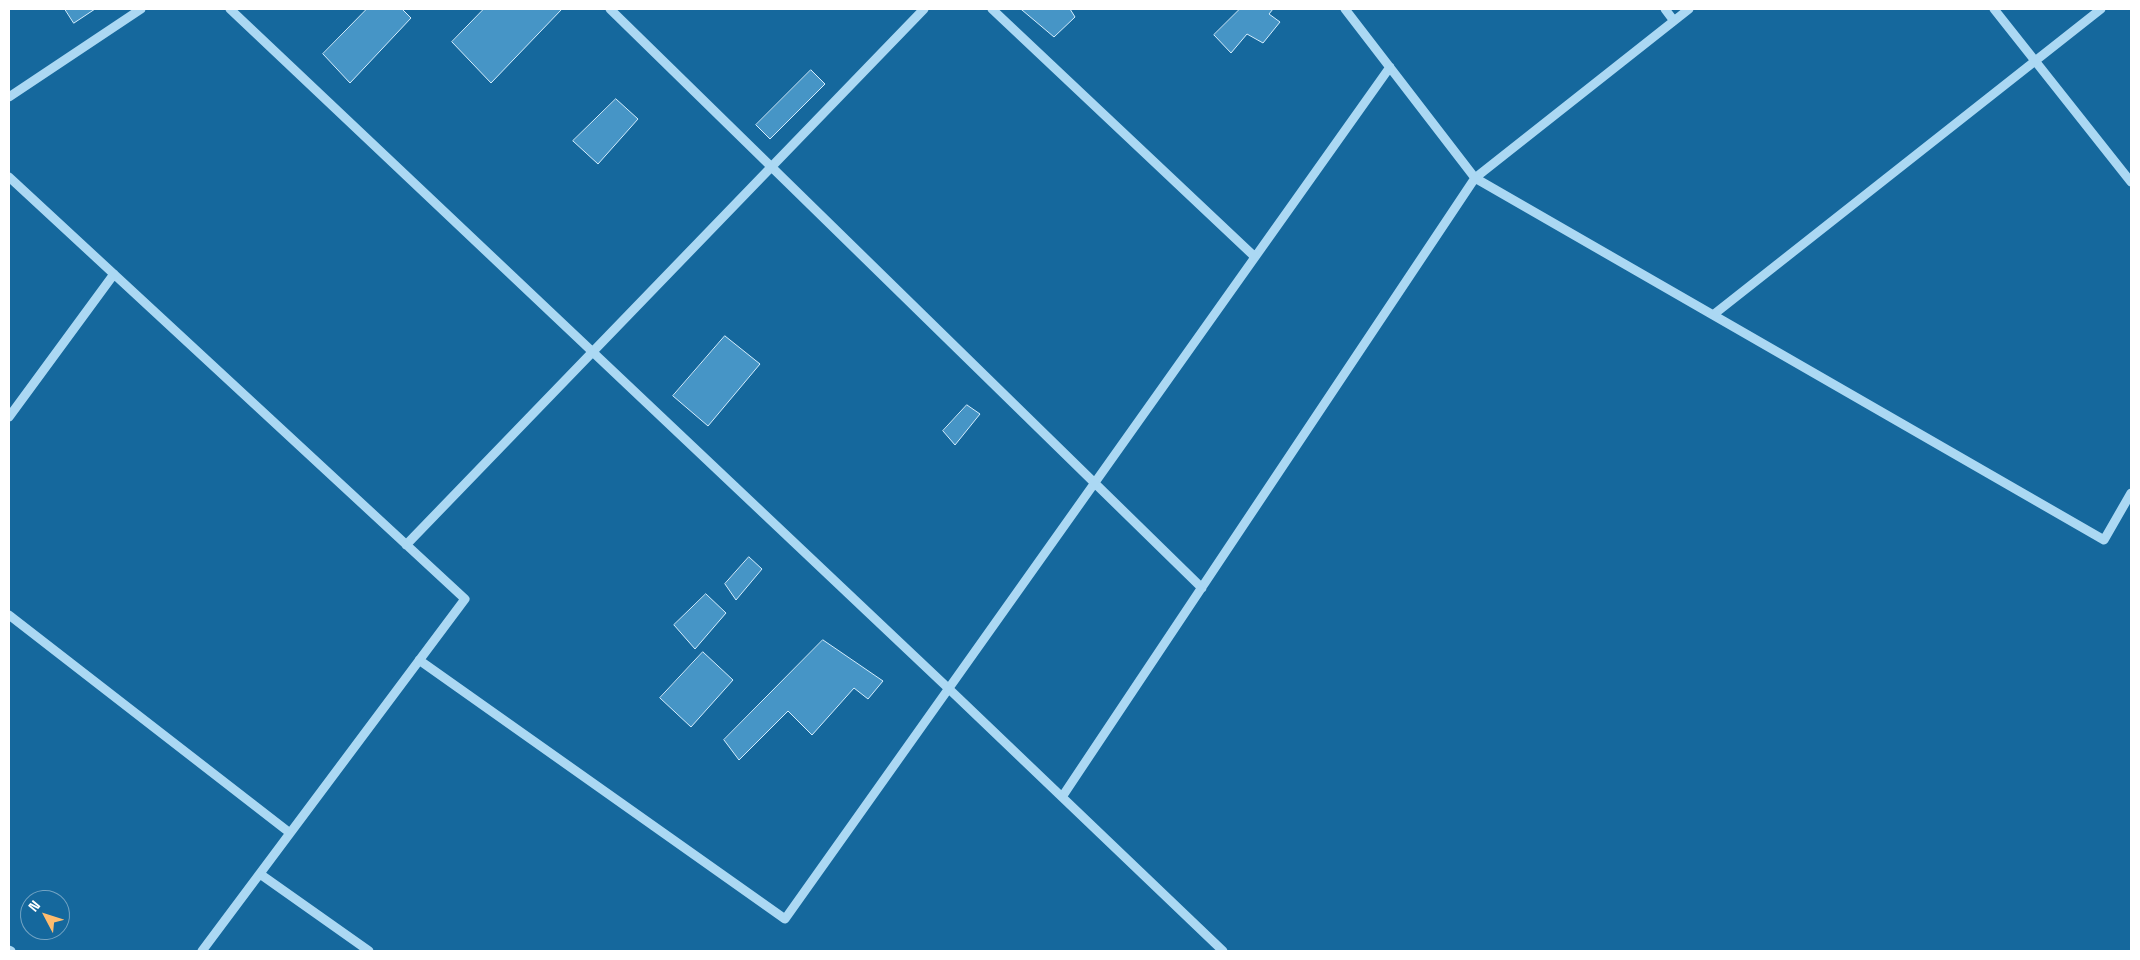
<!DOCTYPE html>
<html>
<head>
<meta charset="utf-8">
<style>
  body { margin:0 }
  #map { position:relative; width:2140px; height:960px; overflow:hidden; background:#15689d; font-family:"Space Grotesk",sans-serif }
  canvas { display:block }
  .frame { position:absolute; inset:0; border:10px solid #fff; pointer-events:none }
  .north { position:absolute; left:20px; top:890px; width:50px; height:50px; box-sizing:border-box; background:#15689d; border:1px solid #73a4c4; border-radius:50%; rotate:310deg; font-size:14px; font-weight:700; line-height:20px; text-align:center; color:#fff }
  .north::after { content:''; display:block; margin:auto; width:18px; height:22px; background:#ffbc6e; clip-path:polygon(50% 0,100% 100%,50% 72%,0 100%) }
</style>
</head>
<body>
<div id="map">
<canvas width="2140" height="960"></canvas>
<div class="frame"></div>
<div class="north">N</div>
</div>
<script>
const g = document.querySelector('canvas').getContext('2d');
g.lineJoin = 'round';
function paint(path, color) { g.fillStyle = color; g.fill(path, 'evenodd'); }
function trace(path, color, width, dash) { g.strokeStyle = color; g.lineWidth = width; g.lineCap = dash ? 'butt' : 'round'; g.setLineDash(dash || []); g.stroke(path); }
const building = new Path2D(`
  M65,9H95L74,23Z
  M367,9H402L411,18L350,83L323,54Z
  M484,9H562L491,83L452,42Z
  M1023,9H1070L1075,17L1054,37L1022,10Z
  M1240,9H1273L1269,14L1280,22L1263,43L1247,34L1231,53L1214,35Z
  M811,70L825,84L770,139L756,125Z
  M616,99L638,119L598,164L573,141Z
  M725,336L760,364L708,426L673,396Z
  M967,405L980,414L955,445L943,431Z
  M749,557L762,569L736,600L725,584Z
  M706,594L726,613L695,649L674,625Z
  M823,640L883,681L868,699L854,688L812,735L788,711L739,760L724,740Z
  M703,652L733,680L691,727L660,698Z`);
const minor = new Path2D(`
  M230,9L948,688L1223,951
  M610,9L1202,588
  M992,9L1255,257
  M1345,9L1475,178L2104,540L2131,493
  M1665,9L1674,21
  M1994,9L2131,182
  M9,97L141,9
  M9,177L465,599L202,951
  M1713,315L2101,9
  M9,417L114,274
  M406,545L924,9
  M9,615L290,833
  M419,660L785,919L1390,67
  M1062,797L1475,178L1689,9
  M260,874L369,951
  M9,950L11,951`);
paint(building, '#4695c6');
trace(building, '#d4edfd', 1);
trace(minor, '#abd8f3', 9);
</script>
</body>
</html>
